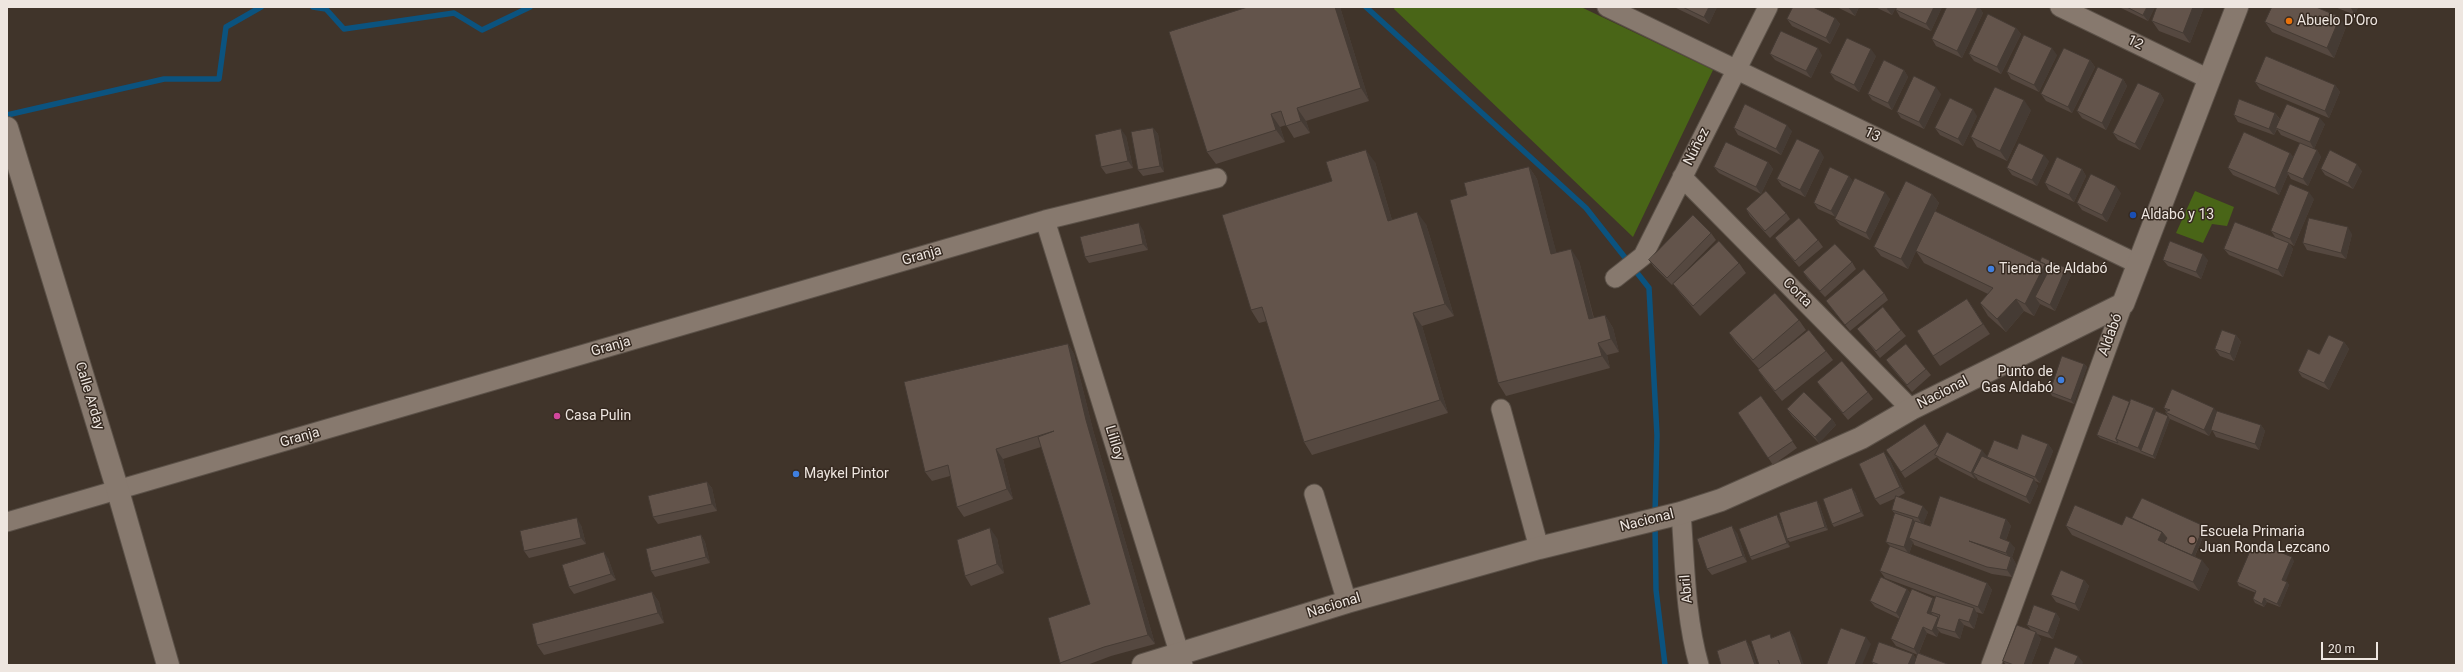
<!DOCTYPE html>
<html>
<head>
<meta charset="utf-8">
<style>
  body { margin:0 }
  #map { position:relative; width:2463px; height:672px; overflow:hidden; background:#40342a; font-family:Roboto,sans-serif }
  canvas { display:block }
  .frame { position:absolute; inset:0; border:8px solid #eee6e0; pointer-events:none }
  .scale { position:absolute; left:2321px; top:642px; width:57px; height:18px; box-sizing:border-box; border:2px solid #eee6e0; border-top:0; padding-left:5px; font-size:12px; line-height:14px; white-space:nowrap; color:#eee6e0; -webkit-text-stroke:3px #362a21; paint-order:stroke }
</style>
</head>
<body>
<div id="map">
<canvas width="2463" height="672"></canvas>
<div class="frame"></div>
<div class="scale">20 m</div>
</div>
<script>
const g = document.querySelector('canvas').getContext('2d');
g.lineJoin = 'round';
function paint(path, color) { g.fillStyle = color; g.fill(path, 'evenodd'); }
function trace(path, color, width, dash) { g.strokeStyle = color; g.lineWidth = width; g.lineCap = dash ? 'butt' : 'round'; g.setLineDash(dash || []); g.stroke(path); }
function label(font, color, halo, rows, align = 'center') {
  g.font = font + ' Roboto,sans-serif'; g.lineWidth = 3; g.setLineDash([]); g.textBaseline = 'middle'; g.strokeStyle = halo; g.fillStyle = color; for (const [text, x, y, turn = 0] of rows) {
    g.save(); g.translate(x, y); g.rotate((+turn || 0) * Math.PI / 180); g.textAlign = isNaN(turn) ? turn : align; if (halo) g.strokeText(text, 0, 0); g.fillText(text, 0, 0); g.restore();
  }
}
const green = new Path2D(`
  M1395,7H1581L1713,70L1633,237L1394,9Z
  M2195,191L2234,207L2227,226L2212,224L2203,243L2176,233Z`);
const stream = new Path2D(`
  M313,7L326,9L344,29L454,13L482,30L530,7
  M1366,7L1586,208L1649,288L1657,435L1655,515
  M7,115L164,79H219L226,27L261,7
  M1655,524L1656,590L1665,665`);
const minor = new Path2D(`
  M1607,7L2138,264
  M2060,7L2209,79
  M1682,177L1911,409
  M1045,220L1183,665
  M1615,278L1643,256L1768,7
  M1501,409L1539,548
  M1314,494L1347,602
  M1681,513C1685,563 1685,616 1699,665
  M7,522L1045,220L1217,178
  M1991,665L2123,304`);
const tertiary = new Path2D(`
  M7,128L118,491L168,665
  M1143,665L1347,602L1539,548L1681,513L1721,500L1861,438L1911,409L2123,304L2237,7`);
const wall = new Path2D(`
  M1340,7L1369,101L1306,121L1310,133L1294,138L1286,125L1280,127L1285,142L1216,164L1207,152Z
  M1674,7H1717L1709,24Z
  M1837,7H1859L1855,16Z
  M1875,7H1896L1892,15Z
  M1897,7H1942L1931,31L1900,17L1896,10Z
  M1947,7H1979L1983,13L1962,58L1936,46L1932,39Z
  M2120,7H2155L2148,21L2121,8Z
  M2157,7H2204L2190,43L2159,31L2152,21Z
  M2335,7H2358L2355,15Z
  M1835,18L1840,24L1830,44L1792,26L1787,19Z
  M2265,22L2346,27L2334,58L2272,32Z
  M2016,28L2021,34L2001,74L1974,61L1969,54Z
  M1770,54L1822,55L1811,78L1775,60Z
  M2057,55L2039,92L2011,79L2007,72Z
  M1876,56L1859,92L1835,80L1830,73Z
  M2090,60L2095,67L2072,113L2046,101L2041,94Z
  M1904,70L1908,77L1892,110L1872,100L1868,94Z
  M2123,79L2127,86L2106,130L2082,118L2077,111Z
  M2255,82L2335,85L2340,92L2329,118L2260,89Z
  M2160,93L2164,100L2140,150L2118,140L2113,133Z
  M1941,94L1924,129L1901,118L1897,112Z
  M2031,110L2007,161L1977,147L1971,137Z
  M2275,113L2280,119L2325,124L2314,149L2317,150L2321,157L2308,186L2291,179L2288,174L2279,195L2233,175L2228,168L2290,153L2293,157L2300,143L2281,135L2277,129L2274,135L2238,122L2234,115Z
  M1977,116L1963,146L1940,135L1935,128Z
  M1153,128L1158,134L1164,172L1143,176L1138,170Z
  M1734,128L1792,131L1781,155L1738,135Z
  M1126,136L1133,168L1106,174L1101,167Z
  M1824,157L1805,197L1782,186L1777,179Z
  M2049,161L2037,186L2012,175L2007,168Z
  M1375,162L1392,220L1426,224L1454,316L1422,326L1448,413L1312,455L1304,442L1267,321L1259,323L1251,310L1332,181Z
  M1768,162L1773,169L1761,194L1719,173L1714,167Z
  M1529,167L1537,179L1556,252L1579,261L1594,318L1605,315L1613,328L1619,352L1607,355L1610,368L1506,396L1498,383L1467,195Z
  M2082,169L2086,176L2074,202L2049,190L2045,183Z
  M2321,169L2362,171L2353,189L2325,175Z
  M1849,176L1853,182L1890,199L1870,240L1840,225L1835,219L1836,217L1818,209L1814,203Z
  M2121,193L2107,222L2082,210L2077,203Z
  M1932,194L1939,203L1935,212L2040,262L2066,268L2071,275L2055,311L2040,304L2034,316L2024,311L2006,332L1988,316L1980,303L1988,294L1924,263L1916,251L1908,269L1881,256L1874,247Z
  M2314,199L2294,246L2289,243L2293,249L2283,277L2229,255L2224,249L2275,237L2271,231Z
  M1746,209L1786,213L1790,219L1770,238L1750,216Z
  M1143,230L1148,250L1089,263L1085,257Z
  M1711,233L1716,240L1672,285L1654,267L1649,260Z
  M2352,234L2346,259L2307,250L2303,243Z
  M1775,238L1818,240L1823,247L1799,267L1780,245Z
  M2163,260H2208L2201,279L2168,266Z
  M1852,262L1856,269L1825,297L1808,279L1803,272Z
  M1739,263L1746,273L1700,316L1680,293L1673,284Z
  M1884,293L1888,300L1850,331L1826,301Z
  M1967,299L1990,334L1940,366L1933,356Z
  M1799,320L1806,330L1773,358L1826,351L1833,360L1782,401L1765,380L1758,370L1759,369L1736,343L1729,333Z
  M1857,329L1901,330L1906,336L1880,358L1862,335Z
  M2236,335L2241,342L2234,361L2220,356L2215,349Z
  M2344,342L2349,349L2329,390L2302,377L2298,371L2319,354Z
  M1068,344L1074,354L1093,430L1155,644L1111,656L1087,665H1062L1060,663L1090,604L1041,447L1003,459L1013,499L964,517L957,507L950,476L932,481L925,472Z
  M1886,360L1926,369L1931,375L1912,392L1891,367Z
  M2084,364L2087,367L2074,404L2052,396L2050,392Z
  M1817,382L1868,392L1873,399L1848,420L1822,389Z
  M1761,396L1797,448L1773,465L1738,413Z
  M2130,402L2154,408L2156,411L2168,416L2165,412H2167L2164,408L2217,412L2261,425L2265,431L2259,450L2216,437L2212,430L2209,436L2170,419L2155,459L2100,438L2097,435Z
  M1787,409L1832,419L1836,425L1819,443L1792,416Z
  M1930,431L1940,446L1987,456L1986,458H1987V457L2017,449L2048,444L2053,451L2040,483L2035,481L2038,486L2030,504L1978,480L1976,477L1975,479L1940,461L1937,457L1905,478L1901,472Z
  M1889,458L1905,493L1898,497L1928,512L1923,524L1930,526L2006,519L2011,526L2006,540L2015,548L2012,557L2016,564L2012,577L1992,574L1914,545L1913,542L1909,554L1987,583L1992,590L1983,614L1976,612L1978,615L1974,629L1964,625L1960,639L1941,633L1939,631L1937,637L1927,633L1919,653L1950,665H1874L1872,662L1913,654L1916,659L1918,655L1896,646L1891,639L1900,619L1875,607L1870,601L1907,589L1910,593L1933,598L1935,601L1936,597L1885,578L1880,571L1890,546L1886,542L1895,514L1892,510L1896,498L1880,505L1875,499Z
  M707,482L712,488L717,511L658,524L653,517Z
  M1855,492L1864,516L1834,527L1832,524Z
  M1817,501L1819,504L1828,530L1790,542L1787,539Z
  M1779,518L1790,547L1752,560L1750,557Z
  M2132,518L2206,530L2195,556L2209,569L2199,591L2072,535L2066,526L2122,525Z
  M581,525L586,544L529,558L524,551Z
  M1737,533L1747,562L1712,575L1707,569Z
  M701,535L705,542L710,563L655,577L651,571Z
  M997,538L1004,573L971,586L965,576Z
  M2266,553L2294,561L2285,581L2287,582L2289,585L2280,607L2267,602L2264,607L2255,603L2253,599L2256,593L2239,586L2237,582Z
  M608,558L616,580L574,594L569,587Z
  M2084,580L2089,586L2079,611L2056,602L2051,595Z
  M652,592L659,602L664,623L544,655L537,645Z
  M2056,613L2060,619L2053,639L2037,634L2041,639L2031,665H2006L2003,661L2031,630L2027,625Z`);
const shadedWall = new Path2D(`
  M1335,7H1340L1369,101L1361,88Z
  M1709,7H1717L1709,24L1704,17Z
  M1848,7H1859L1855,16Z
  M1888,7H1896L1892,15L1887,9Z
  M1934,7H1942L1931,31L1926,24Z
  M1978,7H1979L1983,13L1962,58L1957,51Z
  M2147,7H2155L2148,21L2143,15Z
  M2193,7H2204L2190,43L2183,33Z
  M2351,7H2358L2355,15L2351,8Z
  M2340,17L2346,27L2334,58L2327,48Z
  M1835,18L1840,24L1830,44L1826,38Z
  M2016,28L2021,34L2001,74L1997,67Z
  M1818,48L1822,55L1811,78L1806,71Z
  M2052,48L2057,55L2039,92L2034,85Z
  M1871,49L1876,56L1859,92L1854,85Z
  M2090,60L2095,67L2072,113L2068,107Z
  M1904,70L1908,77L1892,110L1888,103Z
  M2123,79L2127,86L2106,130L2102,123Z
  M2335,85L2340,92L2329,118L2325,111Z
  M1936,87L1941,94L1924,129L1919,122Z
  M2160,93L2164,100L2140,150L2135,144Z
  M2024,100L2031,110L2007,161L2000,151Z
  M1297,108L1306,121L1310,133L1301,121Z
  M1973,109L1977,116L1963,146L1958,139Z
  M2275,113L2280,120L2274,135L2269,129Z
  M1271,114L1280,127L1285,142L1276,130Z
  M2320,118L2325,124L2314,149L2310,142Z
  M1787,125L1792,131L1781,155L1776,149Z
  M1153,128L1158,134L1164,172L1160,166Z
  M1121,129L1126,136L1133,168L1128,161Z
  M1366,150L1375,162L1396,234L1388,221Z
  M1820,150L1824,157L1805,197L1800,190Z
  M2317,150L2321,157L2308,186L2303,179Z
  M2290,153L2295,159L2287,172L2288,174L2279,195L2275,188Z
  M2044,155L2049,161L2037,186L2032,180Z
  M1768,162L1773,169L1761,194L1756,187Z
  M2357,164L2362,171L2353,189L2348,183Z
  M1529,167L1537,179L1560,266L1551,254Z
  M2082,169L2086,176L2074,202L2069,195Z
  M1849,176L1853,182L1836,218L1831,211Z
  M2116,186L2121,193L2107,222L2102,215Z
  M1885,192L1890,199L1870,240L1866,233Z
  M2309,192L2314,199L2294,246L2290,239Z
  M1932,194L1939,203L1908,269L1901,259Z
  M1417,212L1426,224L1454,316L1445,304Z
  M1139,223L1143,230L1148,250L1143,244Z
  M2348,227L2352,234L2346,259L2341,253Z
  M2289,243L2293,249L2283,277L2278,270Z
  M1571,249L1579,261L1597,332L1589,319Z
  M2203,254L2208,260L2201,279L2196,272Z
  M2045,264L2053,277L2035,297L2040,304L2034,316L2025,304Z
  M2066,268L2071,275L2055,311L2050,305Z
  M1967,299L1974,309L1990,334L1983,324Z
  M2016,299L2024,311L2006,332L1997,319Z
  M1413,313L1422,326L1448,413L1440,400Z
  M1605,315L1613,328L1619,352L1611,339Z
  M2236,335L2241,342L2234,361L2230,354Z
  M2344,342L2349,349L2329,390L2324,383Z
  M1598,343L1607,355L1610,368L1602,356Z
  M1068,344L1074,354L1093,430L1155,644L1148,635L1086,420Z
  M2084,364L2087,367L2074,404L2071,400Z
  M2154,408L2158,415L2141,451L2138,448Z
  M2214,408L2219,414L2209,436L2204,430Z
  M2168,416L2170,419L2155,459L2153,456Z
  M1832,419L1836,425L1819,443L1815,437Z
  M2261,425L2265,431L2259,450L2255,444Z
  M2048,444L2053,451L2040,483L2035,477Z
  M996,449L1003,459L1013,499L1007,489Z
  M1982,450L1987,456L1977,475L1973,473L1976,477L1975,479L1971,473Z
  M1884,452L1889,458L1905,493L1900,487Z
  M2034,479L2038,486L2030,504L2026,497Z
  M707,482L712,488L717,511L712,504Z
  M1852,488L1855,492L1864,516L1861,512Z
  M1817,501L1819,504L1828,530L1825,527Z
  M1923,506L1928,512L1923,525L1918,518Z
  M1777,515L1779,518L1790,547L1787,543Z
  M577,518L581,525L586,544L581,538Z
  M1913,519L1918,525L1909,538L1913,542L1909,554L1904,547Z
  M2006,519L2011,526L2004,545L2000,538Z
  M1732,526L1737,533L1747,562L1743,556Z
  M2204,526L2206,530L2192,562L2190,558Z
  M990,528L997,538L1004,573L997,564Z
  M2162,532L2169,541L2166,548L2158,540Z
  M701,535L705,542L710,563L706,557Z
  M2010,542L2015,548L2012,557L2016,564L2012,577L2007,570L2011,560L2006,553Z
  M604,552L608,558L616,580L611,574Z
  M2292,557L2294,561L2285,583L2282,580Z
  M2202,560L2209,569L2199,591L2193,582Z
  M2084,580L2089,586L2079,611L2075,604Z
  M2287,582L2289,585L2280,607L2277,604Z
  M1987,583L1992,590L1983,614L1978,607Z
  M1907,589L1911,595L1901,619L1896,613Z
  M652,592L659,602L664,623L658,613Z
  M1933,598L1937,605L1931,612L1933,615L1927,613Z
  M2264,598L2267,602L2264,607L2262,604Z
  M1974,608L1978,615L1974,629L1969,622Z
  M2056,613L2060,619L2053,639L2048,633Z
  M1938,617L1942,623L1936,627L1939,631L1937,637L1932,631Z
  M1959,619L1964,625L1960,639L1955,632Z
  M1923,627L1927,633L1918,655L1914,649Z
  M1790,631L1795,638L1804,665H1802Z
  M2036,632L2041,639L2031,665H2024Z
  M1866,637L1871,644L1862,665H1855Z
  M1746,640L1751,647L1757,665H1755Z
  M1913,654L1917,661L1916,665H1908Z
  M2078,656L2083,662L2082,665H2074Z`);
const building = new Path2D(`
  M1248,7H1335L1361,88L1297,108L1301,121L1286,126L1281,111L1271,114L1276,130L1207,152L1169,32Z
  M1683,7H1709L1704,17Z
  M1793,7H1813L1835,18L1826,38L1787,19Z
  M1897,7H1934L1926,24L1896,10Z
  M1947,7H1978L1957,51L1932,39Z
  M2127,7H2147L2143,15Z
  M2157,7H2193L2183,33L2152,21Z
  M2272,7H2316L2340,17L2327,48L2265,22Z
  M1988,14L2016,28L1997,67L1969,54Z
  M1781,31L1818,48L1806,71L1770,54Z
  M2024,35L2052,48L2034,85L2007,72Z
  M1847,38L1871,49L1854,85L1830,73Z
  M2064,48L2090,60L2068,107L2041,94Z
  M2266,56L2335,85L2325,111L2255,82Z
  M1884,60L1904,70L1888,103L1868,94Z
  M2098,67L2123,79L2102,123L2077,111Z
  M1914,76L1936,87L1919,122L1897,112Z
  M2138,83L2160,93L2135,144L2113,133Z
  M1995,87L2024,100L2000,151L1971,137Z
  M1950,98L1973,109L1958,139L1935,128Z
  M2239,99L2275,113L2269,129L2234,115Z
  M1745,104L1787,125L1776,149L1734,128Z
  M2287,104L2320,118L2310,142L2276,128Z
  M1153,128L1160,166L1138,170L1131,132Z
  M1121,129L1128,161L1101,167L1095,135Z
  M2244,132L2290,153L2275,188L2228,168Z
  M1797,139L1820,150L1800,190L1777,179Z
  M1726,142L1768,162L1756,187L1714,167Z
  M2019,143L2044,155L2032,180L2007,168Z
  M2300,143L2317,150L2303,179L2287,172Z
  M1366,150L1388,221L1417,212L1445,304L1413,313L1440,400L1304,442L1262,307L1251,310L1222,215L1332,181L1326,162Z
  M2330,150L2357,164L2348,183L2321,169Z
  M2057,157L2082,169L2069,195L2045,183Z
  M1529,167L1551,254L1571,249L1589,319L1605,315L1611,339L1598,343L1602,356L1498,383L1450,200L1467,195L1464,183Z
  M1830,167L1849,176L1831,211L1814,203Z
  M2091,174L2116,186L2102,215L2077,203Z
  M1855,178L1885,192L1866,233L1835,219Z
  M1906,181L1932,194L1901,259L1874,247Z
  M2290,184L2309,192L2290,239L2271,231Z
  M1766,191L1786,213L1765,231L1746,209Z
  M1935,211L2045,264L2025,304L2016,299L1997,319L1980,303L1993,288L1916,251Z
  M1693,215L1711,233L1667,278L1649,260Z
  M1799,218L1818,240L1795,261L1775,238Z
  M2309,218L2348,227L2341,253L2303,243Z
  M2235,222L2289,243L2278,270L2224,249Z
  M1139,223L1143,244L1085,257L1080,237Z
  M1719,241L1739,263L1693,306L1673,284Z
  M2170,241L2203,254L2196,272L2163,260Z
  M1835,244L1852,262L1820,291L1803,272Z
  M2042,257L2066,268L2050,305L2035,297L2049,270L2045,264L2040,262Z
  M1864,269L1884,293L1845,325L1826,301Z
  M1775,293L1799,320L1753,360L1729,333Z
  M1967,299L1983,324L1933,356L1917,331Z
  M1883,307L1901,330L1876,351L1857,329Z
  M1809,330L1826,351L1775,391L1758,370Z
  M2222,330L2236,335L2230,354L2215,349Z
  M2329,335L2344,342L2324,383L2298,371L2308,349L2319,354Z
  M1068,344L1086,420L1148,635L1104,647L1060,663L1048,618L1090,604L1038,437L1054,431L996,449L1007,489L957,507L948,465L925,472L904,382Z
  M1906,344L1926,369L1907,385L1886,360Z
  M2062,356L2084,364L2071,400L2050,392Z
  M1842,361L1868,392L1843,413L1817,382Z
  M2172,389L2214,408L2204,430L2165,412L2170,410L2164,408Z
  M1804,392L1832,419L1815,437L1787,409Z
  M2113,395L2130,402L2116,439L2118,443L2097,435Z
  M1761,396L1793,441L1768,458L1738,413Z
  M2131,399L2154,408L2138,448L2116,439Z
  M2156,411L2168,416L2153,456L2141,451Z
  M2217,411L2261,425L2255,444L2211,430Z
  M1925,424L1939,446L1901,472L1886,450Z
  M1947,432L1982,450L1971,473L1935,455Z
  M2022,434L2048,444L2035,477L1987,457L1994,440L2017,449Z
  M1884,452L1900,487L1875,499L1859,464Z
  M1982,456L2034,479L2026,497L1973,473Z
  M707,482L712,504L653,517L648,496Z
  M1852,488L1861,512L1832,524L1823,499Z
  M1896,496L1923,506L1918,518L1892,510Z
  M1940,496L2006,519L2000,538L2010,542L2006,553L1969,541L2011,557L2007,570L1987,567L1909,538L1915,521L1930,526Z
  M2142,498L2204,526L2192,555L2164,543L2167,538L2162,532L2132,518Z
  M1817,501L1825,527L1787,539L1779,513Z
  M2075,505L2122,525L2126,516L2162,532L2158,540L2202,560L2193,582L2066,526Z
  M1895,513L1913,519L1904,547L1886,542Z
  M1777,515L1787,543L1750,557L1739,529Z
  M577,518L581,538L524,551L520,531Z
  M1732,526L1743,556L1707,569L1697,539Z
  M990,528L997,564L965,576L957,540Z
  M701,535L706,557L651,571L646,549Z
  M1890,546L1987,583L1978,607L1880,571Z
  M2252,547L2266,553L2268,547L2292,557L2282,580L2287,582L2277,604L2264,598L2262,604L2253,599L2256,591L2237,582Z
  M604,552L611,574L569,587L562,565Z
  M2061,570L2084,580L2075,604L2051,595Z
  M1881,577L1907,589L1896,613L1870,601Z
  M1912,589L1933,598L1927,613L1938,617L1932,631L1923,627L1914,649L1891,639Z
  M652,592L658,613L537,645L532,624Z
  M1936,596L1974,608L1969,622L1959,619L1955,632L1936,627L1940,615L1931,612Z
  M2034,605L2056,613L2048,633L2027,625Z
  M2017,625L2036,632L2024,665H2014L2003,661Z
  M1841,628L1866,637L1855,665H1829L1827,664Z
  M1790,631L1802,665H1780L1778,660L1780,665H1759L1751,641L1770,634L1771,638Z
  M1746,640L1755,665H1721L1717,651Z
  M1879,642L1913,654L1908,665H1880L1872,662Z
  M2055,647L2078,656L2074,665H2048Z
  M1918,653L1950,665H1914Z`);
const markers = [
  [2289,21,4,"#e8710a"],
  [2133,215,4,"#1a4fb4"],
  [1991,269,4,"#3f7fe0"],
  [2061,380,4,"#3f7fe0"],
  [557,416,4,"#d1479c"],
  [796,474,4,"#3f7fe0"],
  [2192,540,4,"#8d6e63"]
];
const poiNames = [
  ["Abuelo D'Oro",2297,21],
  ["Aldabó y 13",2141,215],
  ["Tienda de Aldabó",1999,269],
  ["Punto de",2053,372,"right"],
  ["Gas Aldabó",2053,388,"right"],
  ["Casa Pulin",565,416],
  ["Maykel Pintor",804,474],
  ["Escuela Primaria",2200,532],
  ["Juan Ronda Lezcano",2200,548]
];
const streetNames = [
  ["12",2135,43,26],
  ["13",1872,135,26],
  ["Núñez",1697,147,-63],
  ["Granja",922,256,-16],
  ["Corta",1797,293,45],
  ["Aldabó",2111,335,-70],
  ["Granja",611,347,-16],
  ["Nacional",1943,393,-27],
  ["Calle Arday",89,396,73],
  ["Granja",300,438,-16],
  ["Lililoy",1114,443,73],
  ["Nacional",1647,521,-14],
  ["Abril",1687,589,-95],
  ["Nacional",1334,606,-17]
];
paint(green, '#496517');
trace(stream, '#0b537f', 5.5);
trace(minor, '#5b5148', 21);
trace(tertiary, '#5b5148', 24);
trace(minor, '#87796e', 19);
trace(tertiary, '#87796e', 22);
paint(wall, '#554840');
paint(shadedWall, '#453b34');
paint(building, '#63544b');
trace(building, '#453b34', 1);
for (const [x, y, r, color] of markers) { const dot = new Path2D(); dot.arc(x, y, r, 0, 2 * Math.PI); g.fillStyle = color; g.fill(dot); trace(dot, '#362a21', 1.5); }
label('14px', '#eee6e0', '#362a21', poiNames, 'left');
label('14px', '#eee6e0', '#362a21', streetNames);
</script>
</body>
</html>
